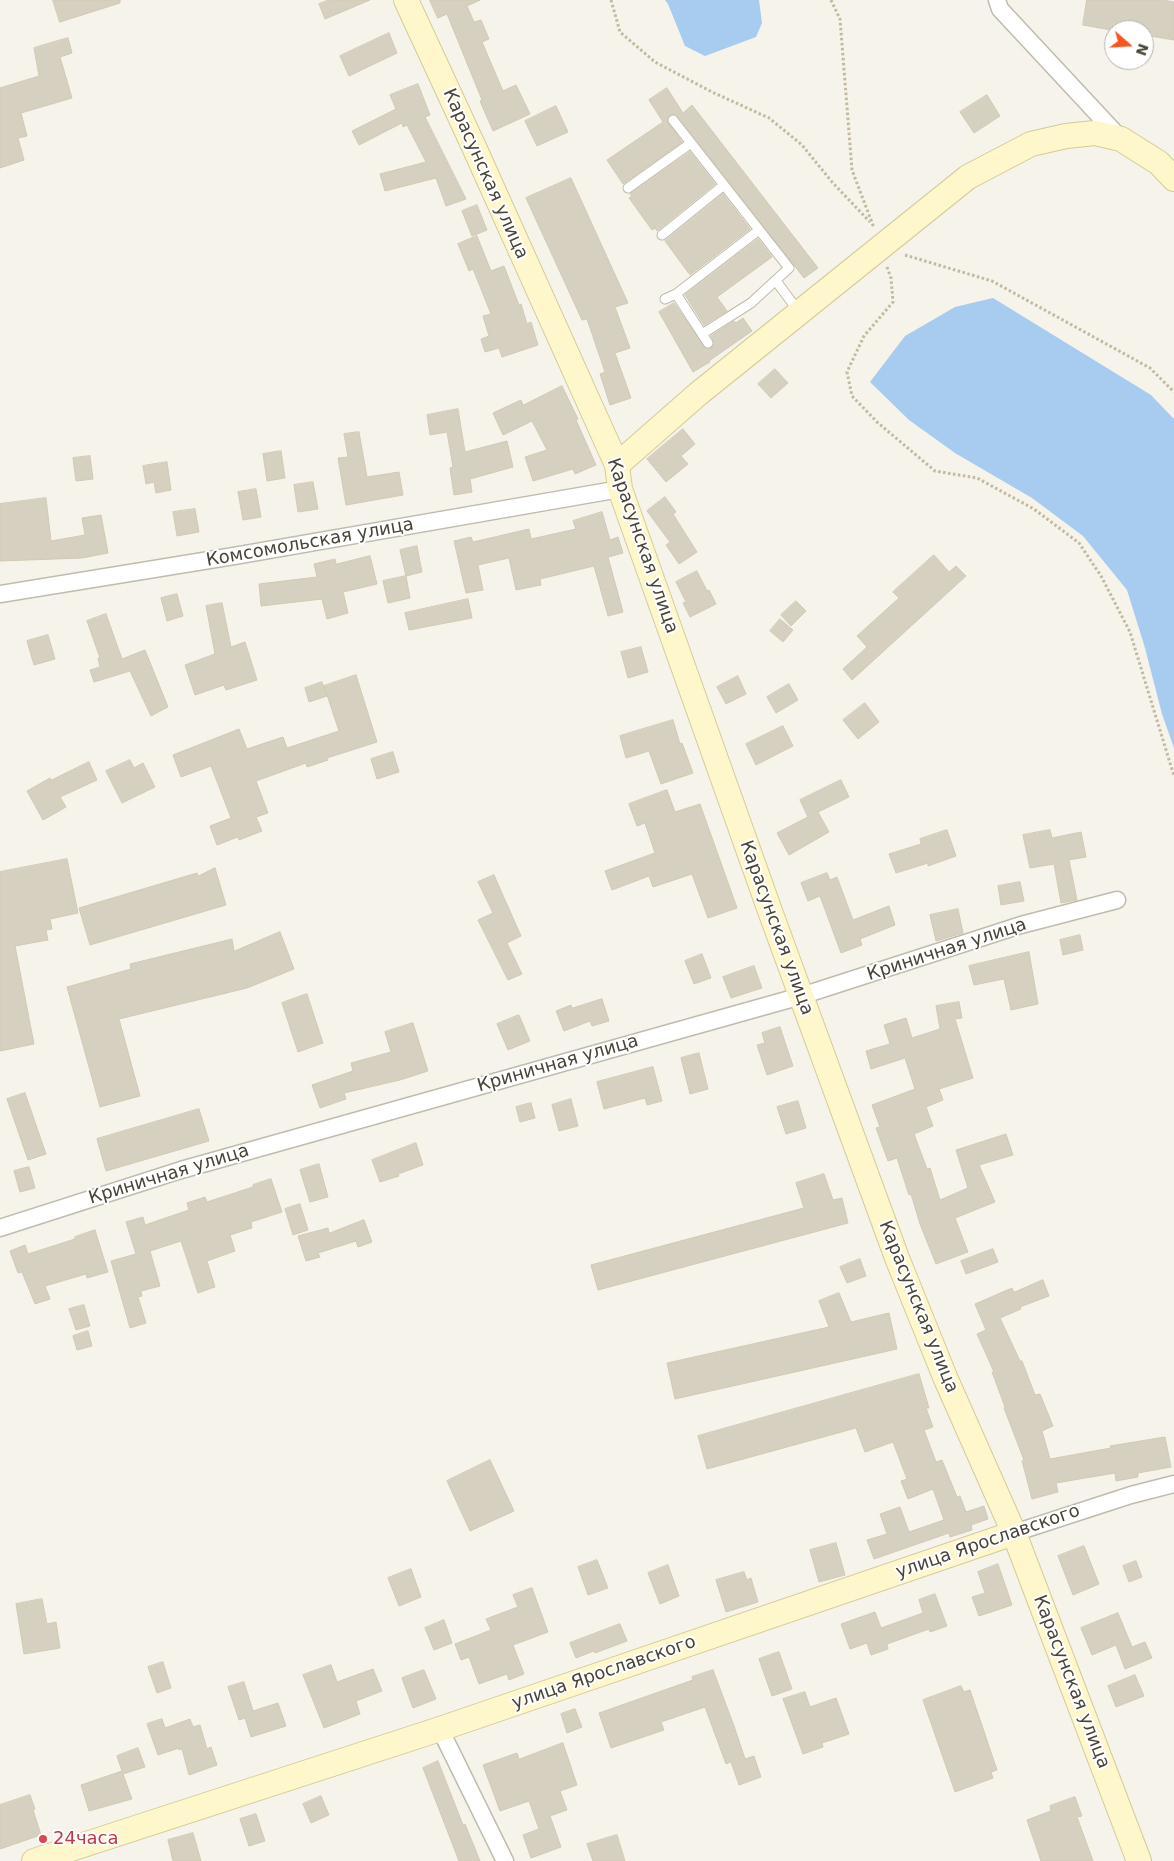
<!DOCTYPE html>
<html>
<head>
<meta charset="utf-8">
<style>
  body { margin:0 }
  #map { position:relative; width:1174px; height:1861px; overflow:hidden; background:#f5f3ea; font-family:"DejaVu Sans",sans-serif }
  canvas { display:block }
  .north { position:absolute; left:1104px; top:20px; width:50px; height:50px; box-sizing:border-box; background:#fff; border:1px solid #b6b4af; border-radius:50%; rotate:109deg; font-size:14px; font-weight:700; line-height:20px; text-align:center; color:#494438 }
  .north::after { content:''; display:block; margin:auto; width:18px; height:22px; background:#f7571f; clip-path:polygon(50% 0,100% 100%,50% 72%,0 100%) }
</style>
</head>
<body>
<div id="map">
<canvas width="1174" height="1861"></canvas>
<div class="north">N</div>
</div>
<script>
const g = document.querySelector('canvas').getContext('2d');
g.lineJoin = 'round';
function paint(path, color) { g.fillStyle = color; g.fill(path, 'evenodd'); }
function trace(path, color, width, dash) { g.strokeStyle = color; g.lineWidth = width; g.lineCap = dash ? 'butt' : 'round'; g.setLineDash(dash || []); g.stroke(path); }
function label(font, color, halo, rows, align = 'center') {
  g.font = font + ' "DejaVu Sans",sans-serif'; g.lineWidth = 4; g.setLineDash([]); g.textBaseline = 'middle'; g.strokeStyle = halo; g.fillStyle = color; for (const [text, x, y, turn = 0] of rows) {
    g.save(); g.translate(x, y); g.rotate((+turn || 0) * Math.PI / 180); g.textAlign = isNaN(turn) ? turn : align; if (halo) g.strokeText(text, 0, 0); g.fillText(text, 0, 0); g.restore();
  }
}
const water = new Path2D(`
  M665,0H759L762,23L756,37L705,56L685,46L668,4Z
  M993,298L1151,395L1174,419V748L1162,714L1145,648L1127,590L1083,536L1032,498L955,453L909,420L870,382L905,336L955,307Z`);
const building = new Path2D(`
  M53,0H120V3L60,22Z
  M329,0H370L325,19L319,4Z
  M430,0H480L467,6L474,22L481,20L489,39L482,42L503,91L516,85L530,114L493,131L480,101L482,100L447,14L438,18Z
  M1087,0H1162L1174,2V40L1144,35V30H1111L1083,25Z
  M389,33L397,53L349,76L340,56Z
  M68,38L72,53L60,57L72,98L21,113L27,136L18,138L24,160L0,168V88L39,76L34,48Z
  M418,84L430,115L425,117L466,199L446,206L436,178L385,191L380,174L426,162L407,125L403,127L402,123L359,145L352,131L396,109L390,95Z
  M667,88L683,113L692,105L818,268L804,278L676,114L669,115L667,121L682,142L623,184L607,160L663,122L649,100Z
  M987,95L1000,116L974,133L960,112Z
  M556,106L568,132L537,146L525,121Z
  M690,152L715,184L657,231L655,228L652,230L629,198L632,196L630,194Z
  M571,178L628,303L615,307L630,348L615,353L631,398L610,405L600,374L605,372L587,319L582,320L526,198Z
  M723,194L750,229L690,275L665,241Z
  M477,205L487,230L472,236L462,211Z
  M477,236L491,271L504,266L519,305L521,304L527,324L531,322L538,345L502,357L499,348L485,352L481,339L489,336L483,316L491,314L473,269L469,271L458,244Z
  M758,239L772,257L717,297L727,311L704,325L685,295Z
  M674,303L706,349L711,348L714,345V342L711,336L734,321L736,323L743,318L752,331L709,361L710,362L693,372L659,312Z
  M775,369L788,383L771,398L758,384Z
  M562,386L578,419L576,420L596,465L575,474L573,469L533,481L525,457L547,450L532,421L503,435L493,413L521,400L523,405Z
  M458,409L465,452L507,441L513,467L470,479L472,492L454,495L450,468L453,467L447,432L430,435L427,415Z
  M683,429L695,444L681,456L688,464L666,482L647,459Z
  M359,432L367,477L399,472L403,495L346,505L338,458L348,457L344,434Z
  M281,451L285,478L267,481L263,454Z
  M90,456L93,479L76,481L73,458Z
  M167,462L171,490L156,493L154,482L146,484L143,466Z
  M313,482L318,509L298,512L294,485Z
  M256,489L261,517L243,520L238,492Z
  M665,497L676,512L673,514L697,552L679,564L666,545L670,542L647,511Z
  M46,498L51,541L85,535L82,518L101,515L108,553L82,558L0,561V504Z
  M195,509L199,532L177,536L173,512Z
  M602,512L610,540L618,537L623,553L608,557L623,612L608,616L594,566L540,579L541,585L516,590L509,558L478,565L483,590L466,593L454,541L471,537L473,542L529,529L531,539L576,529L573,521Z
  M417,546L422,572L406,576L400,550Z
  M934,555L949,572L956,566L966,576L852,680L843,669L867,647L857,636L899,598L893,592Z
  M370,556L377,584L343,592L348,613L327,619L322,599L261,606L259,584L317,577L314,564L335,559L336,564Z
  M697,571L707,591L709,590L716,604L690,617L683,603L686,602L676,582Z
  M406,576L410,598L388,603L383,581Z
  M177,594L183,616L167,621L161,598Z
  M468,599L472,618L409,630L405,613Z
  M796,601L806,611L791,626L781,615Z
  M222,603L231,647L245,642L257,680L226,690L224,685L195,695L185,665L215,654L206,606Z
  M106,614L122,659L145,650L168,707L151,716L130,671L94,682L90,670L100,667L98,658H100L87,621Z
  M780,619L793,630L783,642L770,631Z
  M48,635L55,659L34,665L27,641Z
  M641,647L648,672L628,678L621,652Z
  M356,675L377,742L327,758L328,760L307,767L306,763L256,781L268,813L256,817L262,831L239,840L238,837L217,845L210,826L231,818L211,766L181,777L173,755L239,729L247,749L283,737L287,748L339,731L324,686Z
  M738,676L746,694L726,704L717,687Z
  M322,682L327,696L309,702L305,688Z
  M789,684L798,700L776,713L767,697Z
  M865,703L879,722L858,739L843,720Z
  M673,720L680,744L682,743L693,773L661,784L649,751L626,758L620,736Z
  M783,726L793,746L756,765L746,744Z
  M393,752L399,772L377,779L371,759Z
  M130,760L134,768L143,763L155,787L122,803L106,771Z
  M89,762L97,780L60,797L66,807L43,820L27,791L50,778L51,780Z
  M841,780L849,797L818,812L829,832L789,855L777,833L808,817L800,800Z
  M667,790L675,812L700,804L737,908L708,918L692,874L653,887L649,876L612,890L605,871L655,853L645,823L637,826L629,804Z
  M947,830L956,856L928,866V863L896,873L889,854L921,844L920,839Z
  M1050,830L1052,838L1081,832L1086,857L1069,860L1077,900L1061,903L1054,864L1030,868L1023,835Z
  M67,859L78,913L50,919L52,929L46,930L48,940L15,946L34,1044L0,1051V872Z
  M215,868L226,905L90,945L79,908L197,873L198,876Z
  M827,873L830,880L837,877L853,920L889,906L895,925L860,939L862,945L841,953L820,896L808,901L801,883Z
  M494,875L521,936L507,943L522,974L508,980L478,920L493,913L478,882Z
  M1020,882L1024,901L1001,905L998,886Z
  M958,909L963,933L936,941L930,915Z
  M280,932L294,969L247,988L119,1019L140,1096L100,1107L67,987L131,969L130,964L232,939L234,951Z
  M1080,935L1083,950L1063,955L1060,940Z
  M1029,952L1038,1004L1011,1010L1004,979L974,985L969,966Z
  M702,954L711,978L694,984L685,961Z
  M754,966L762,988L731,998L723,977Z
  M307,994L323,1043L298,1052L282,1003Z
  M602,999L609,1021L592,1026L590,1021L564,1031L556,1011L571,1005L572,1008Z
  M959,1002L962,1018L955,1019L973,1078L939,1089L943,1100L926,1107L933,1126L914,1134L927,1169L930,1168L940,1200L968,1188L956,1150L1006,1134L1013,1155L979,1165L995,1202L955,1218L968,1252L936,1264L920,1224L911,1194L909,1195L897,1158L888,1161L876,1128L880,1127L872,1105L915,1089L905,1058L871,1069L866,1051L890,1044L884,1025L906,1018L912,1038L940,1029L936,1006Z
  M519,1015L530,1041L508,1050L497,1024Z
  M413,1023L428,1071L400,1080L344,1093L346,1099L320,1108L312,1085L353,1071L351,1063L391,1052L385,1032Z
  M780,1027L793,1066L767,1075L757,1045L765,1043L762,1033Z
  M699,1053L708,1089L690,1094L681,1058Z
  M653,1067L662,1101L647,1105L645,1098L604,1109L597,1082Z
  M25,1093L46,1154L28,1160L7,1099Z
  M571,1099L578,1126L559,1131L552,1105Z
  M798,1101L806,1128L786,1134L777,1107Z
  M531,1103L535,1118L520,1122L516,1107Z
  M199,1109L209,1141L106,1171L97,1139Z
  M416,1143L423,1165L398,1174L399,1176L380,1182L372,1160Z
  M319,1164L328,1197L310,1202L300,1170Z
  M29,1167L35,1188L20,1192L14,1171Z
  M824,1174L833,1200L842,1198L848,1223L598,1290L591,1265L804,1208L796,1183Z
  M271,1179L282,1212L251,1222L252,1228L230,1235L235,1251L207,1261L215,1287L198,1293L181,1241L150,1251L160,1286L141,1291L142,1296L138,1297L146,1323L130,1328L111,1261L136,1254L126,1222L143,1217L145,1225L189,1210L187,1203L205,1197L207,1202L253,1187V1185Z
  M300,1204L308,1230L293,1235L285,1209Z
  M364,1220L372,1242L358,1247L356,1241L318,1253L320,1257L306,1261L298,1236L328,1228L329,1233Z
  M95,1230L108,1272L87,1278L86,1274L45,1286L50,1299L35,1304L22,1272L18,1273L10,1251L25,1245L28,1254L75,1239V1237Z
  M993,1249L998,1262L966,1274L961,1261Z
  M860,1259L866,1276L847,1283L840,1267Z
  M1043,1280L1049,1296L1020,1307L1021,1309L1000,1318L1020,1361H1022L1035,1395L1040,1394L1053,1426L1042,1431L1050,1459L1111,1448L1110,1446L1165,1437L1171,1467L1138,1473V1477L1116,1481L1115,1473L1056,1483L1058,1492L1032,1499L1022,1461L1024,1460L1004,1408L1005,1407L992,1372H994L977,1334L986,1330L975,1304L1012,1288L1014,1292Z
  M839,1293L851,1322L889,1313L897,1349L675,1399L667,1363L829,1327L819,1301Z
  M84,1305L90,1326L76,1330L69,1309Z
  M88,1331L92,1346L77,1350L73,1336Z
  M919,1374L929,1408H926L933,1427L924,1430L936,1462L942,1460L957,1497L960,1496L966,1512L984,1506L988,1519L971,1525L972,1530L950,1537L949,1533L874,1559L867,1540L887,1534L880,1514L900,1507L909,1532L944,1520L933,1489L908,1499L901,1481L907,1479L893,1442L865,1452L856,1428L707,1469L698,1436Z
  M490,1460L514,1511L470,1531L447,1481Z
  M836,1543L845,1575L819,1582L810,1550Z
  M1084,1546L1099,1584L1073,1595L1058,1556Z
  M597,1560L608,1588L588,1595L578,1567Z
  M1136,1561L1142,1577L1129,1582L1123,1566Z
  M998,1564L1012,1605L979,1616L972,1597L985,1593L978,1572Z
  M668,1565L679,1596L660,1604L648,1573Z
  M411,1569L421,1597L399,1606L388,1578Z
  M744,1572L747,1580L751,1578L758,1602L726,1612L716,1580Z
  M532,1588L548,1632L513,1645L524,1674L509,1680L507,1674L479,1684L469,1657L461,1660L455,1644L491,1630L486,1619L518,1607L513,1595Z
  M935,1594L947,1626L930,1632L929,1629L887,1644L888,1649L871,1655L867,1643L850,1649L841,1624L875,1612L881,1628L923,1613L919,1600Z
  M42,1599L47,1624L56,1622L60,1648L24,1654L16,1604Z
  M1118,1613L1132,1647L1145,1642L1152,1658L1125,1669L1116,1645L1092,1655L1081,1628Z
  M444,1620L452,1643L434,1650L425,1628Z
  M620,1624L627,1641L595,1653L594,1651L576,1658L570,1643Z
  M779,1652L792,1689L772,1696L759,1659Z
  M163,1662L171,1688L157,1693L148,1667Z
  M331,1665L337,1682L373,1669L382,1691L356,1701L360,1714L324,1728L303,1675Z
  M424,1670L436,1699L413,1708L402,1678Z
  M713,1670L734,1726L745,1759L754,1756L761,1777L739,1785L731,1762L726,1764L705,1707L661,1722L664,1730L611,1748L599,1713L693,1680L692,1677Z
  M1135,1675L1144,1696L1116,1707L1108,1686Z
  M244,1682L253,1711L278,1703L286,1726L251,1737L245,1718L239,1720L228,1687Z
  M961,1686L964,1692L970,1690L997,1770L991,1772L993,1778L955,1792L923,1700Z
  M805,1692L810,1707L836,1698L849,1734L822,1743L823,1747L803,1754L783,1699Z
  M575,1709L582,1727L567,1733L561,1714Z
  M162,1719L165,1728L190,1719L193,1727L200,1725L207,1749L211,1747L217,1765L189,1775L182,1749L179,1750V1748L158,1755L147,1724Z
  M563,1743L577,1785L560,1791L567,1810L550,1816L561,1847L531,1858L523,1835L539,1829L529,1801L500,1811L483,1765L517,1753L519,1759Z
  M138,1748L145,1767L123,1774L132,1799L89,1811L81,1785L122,1771L117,1756Z
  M438,1761L463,1825L465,1824L480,1861H459L423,1768Z
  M30,1795L35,1809L33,1810L41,1835L0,1849V1805Z
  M321,1796L329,1815L311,1823L303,1804Z
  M1075,1797L1082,1816L1077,1817L1093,1861H1041L1027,1820L1051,1811L1050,1806Z
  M256,1814L265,1841L249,1846L240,1819Z
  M193,1833L201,1861H173L168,1840Z
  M617,1835L625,1861H593L587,1844Z`);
const path = new Path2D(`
  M611,0L620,32L655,62L712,92L769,118L802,145L832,182L870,222
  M831,0L840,19L852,170L874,228
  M905,255L992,281L1150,368L1174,392
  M887,267L891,278L893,302L864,336L847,372L852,396L877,422L935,471L977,478L1034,509L1079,543L1101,576L1130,632L1174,776`);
const lane = new Path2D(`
  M673,120L789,268L751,303L702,334
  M628,188L691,143
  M662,235L724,185
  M776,281L799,312
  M676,294L708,343
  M665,299L676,294L759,230`);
const street = new Path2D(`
  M997,0L1000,9L1121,139
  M0,594L234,556L620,489
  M0,1228L181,1170L801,996L1021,925L1117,900
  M1014,1533L1131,1495L1174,1484
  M440,1729L505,1861`);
const secondary = new Path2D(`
  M406,0L474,147L617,465L620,489L770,911L897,1258L945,1377L1014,1533L1139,1861
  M617,465L698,394L968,177L1031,144L1066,136L1095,133L1121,139L1159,163L1174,179
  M34,1861L440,1729L1014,1533`);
const markers = [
  [43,1839,5,"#e0444e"]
];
const streetNames = [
  ["Карасунская улица",485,174,66],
  ["Комсомольская улица",310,543,-10],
  ["Карасунская улица",642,546,71],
  ["Карасунская улица",776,928,70],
  ["Криничная улица",947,950,-18],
  ["Криничная улица",558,1064,-16],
  ["Криничная улица",169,1175,-17],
  ["Карасунская улица",918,1307,68],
  ["улица Ярославского",988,1542,-19],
  ["улица Ярославского",604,1673,-19],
  ["Карасунская улица",1071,1682,69]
];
const healthNames = [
  ["24часа",53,1839]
];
paint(water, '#a8cbf0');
paint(building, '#d6d0c0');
trace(building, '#d1c9b3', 1);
trace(lane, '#c0bcad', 11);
trace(street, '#c0bcad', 19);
trace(secondary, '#d4cb9a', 26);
trace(path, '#c2b99e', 3, [2.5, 2.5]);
trace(lane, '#fff', 9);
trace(street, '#fff', 16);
trace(secondary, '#fef7cb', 24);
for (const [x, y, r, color] of markers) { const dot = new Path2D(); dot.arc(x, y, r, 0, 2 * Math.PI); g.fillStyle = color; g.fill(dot); trace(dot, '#fff', 2); }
label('18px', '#494438', '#fff', streetNames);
label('18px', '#be3a42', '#fff', healthNames, 'left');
</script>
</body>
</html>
